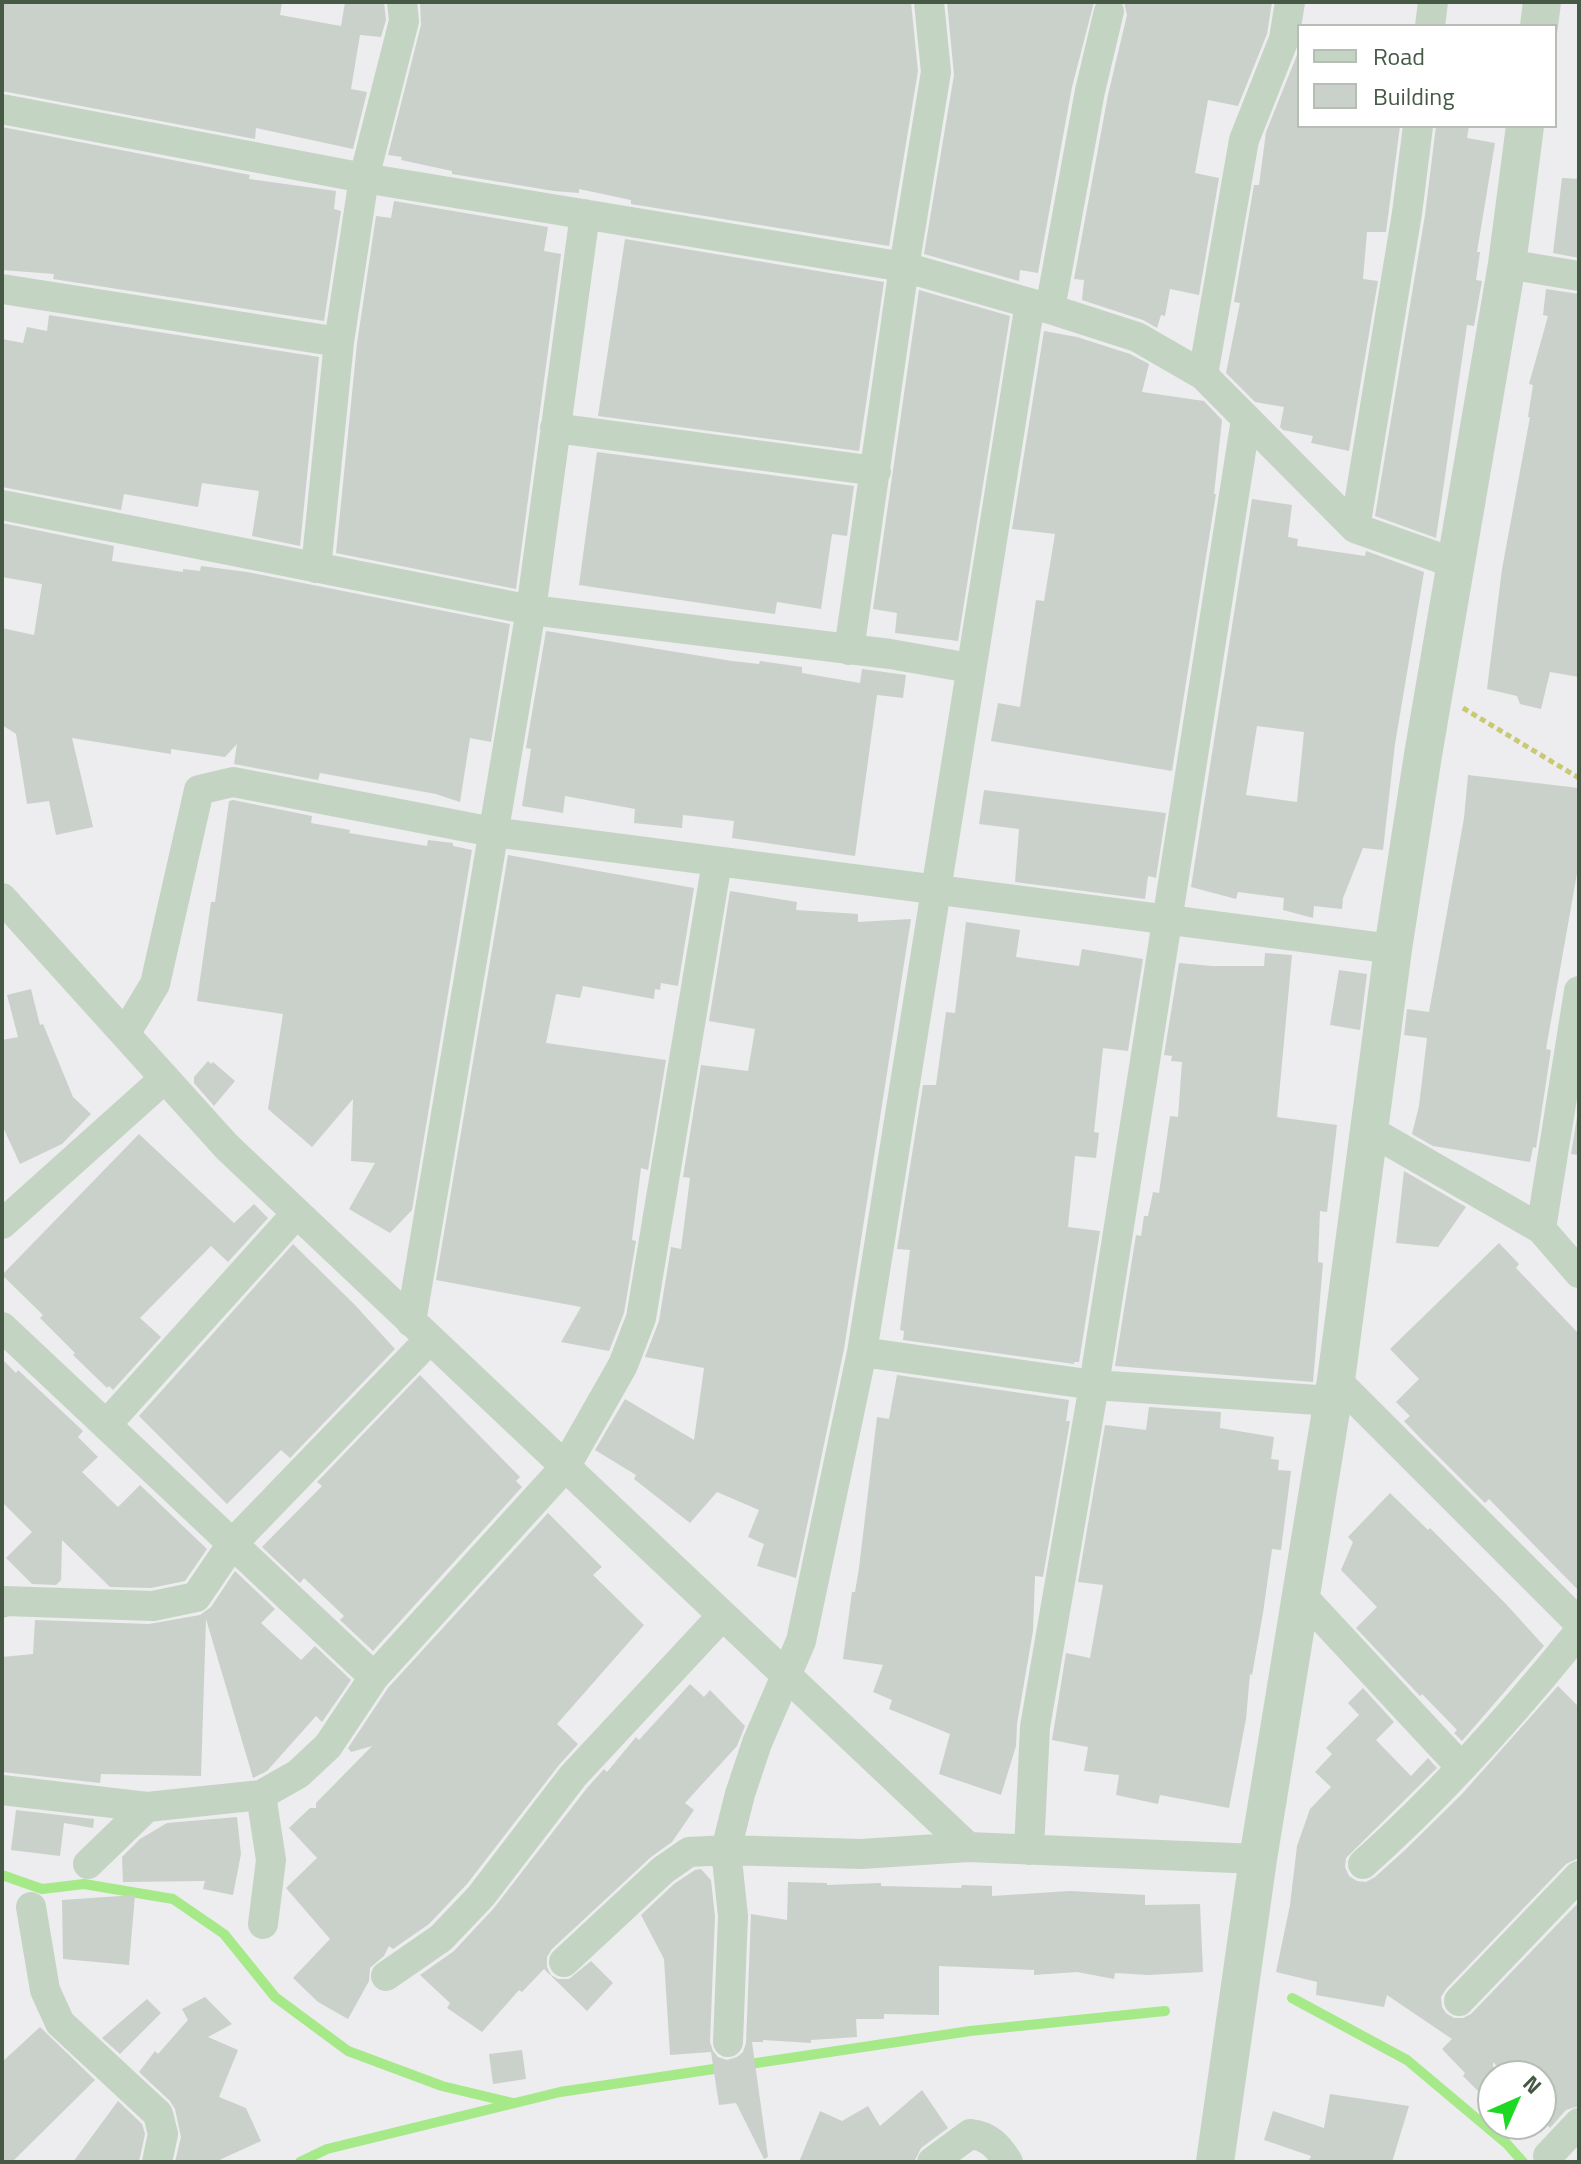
<!DOCTYPE html>
<html>
<head>
<meta charset="utf-8">
<style>
  body { margin:0 }
  #map { position:relative; width:1581px; height:2164px; overflow:hidden; background:#edecef; font-family:"Titillium Web",sans-serif }
  canvas { display:block }
  .frame { position:absolute; inset:0; border:4px solid #465945; pointer-events:none }
  .legend { position:absolute; left:1297px; top:24px; width:260px; height:104px; box-sizing:border-box; background:#fff; border:2px solid #b5bdb5; margin:0; padding:10px 14px; list-style:none; font-size:24px; color:#465945 }
  .legend li { display:flex; align-items:center; gap:16px; height:40px }
  .legend b { width:40px; border:2px solid #b5bdb5 }
  .north { position:absolute; left:1477px; top:2060px; width:80px; height:80px; box-sizing:border-box; background:#fff; border:2px solid #b5bdb5; border-radius:50%; rotate:45deg; font-size:22px; font-weight:700; line-height:32px; text-align:center; color:#465945 }
  .north::after { content:''; display:block; margin:auto; width:28px; height:36px; background:#1dd924; clip-path:polygon(50% 0,100% 100%,50% 72%,0 100%) }
</style>
</head>
<body>
<div id="map">
<canvas width="1581" height="2164"></canvas>
<div class="frame"></div>
<ul class="legend">
<li><b style="height:10px;background:#c4d4c3"></b>Road</li>
<li><b style="height:22px;background:#cad1ca"></b>Building</li>
</ul>
<div class="north">N</div>
</div>
<script>
const g = document.querySelector('canvas').getContext('2d');
g.lineJoin = 'round';
function trace(path, color, width, dash) { g.strokeStyle = color; g.lineWidth = width; g.lineCap = dash ? 'butt' : 'round'; g.setLineDash(dash || []); g.stroke(path); }
function paint(path, color) { g.fillStyle = color; g.fill(path, 'evenodd'); }
const stream = new Path2D(`
  M2,1875L42,1889L84,1884L173,1899L224,1934L275,1997L348,2051L442,2086L513,2103
  M1292,1998L1407,2060L1507,2144L1523,2162
  M743,2065L970,2031L1165,2011
  M300,2162L327,2149L560,2092L727,2067`);
const building = new Path2D(`
  M2,2H282L280,15L341,26L345,2H384L386,20L381,37L360,35L351,89L367,92L353,149L256,128L255,139L2,91Z
  M420,2H911L918,71L889,246L631,204V200L579,189V193L554,191L452,174V171L401,160L402,157L388,155L421,25Z
  M947,2H1094L1072,87L1038,273L1020,270L1019,281L924,254L954,75Z
  M1124,2H1272L1267,34L1238,106L1208,100L1195,173L1219,178L1199,295L1170,289L1165,316L1161,315L1157,328L1143,320L1082,300L1084,280L1074,279L1108,95L1127,15Z
  M1299,50V126H1400L1386,232H1367L1363,279L1378,281L1349,451L1311,443L1313,436L1283,430L1280,427L1284,407L1255,402L1226,373L1240,303L1234,302L1254,185H1259L1266,132Z
  M1436,126H1469L1467,138L1495,143L1477,252H1480L1476,280L1482,281L1474,326L1467,325L1436,538L1375,516L1425,215Z
  M2,127L250,175L249,179L336,191L334,209L341,211L324,321L53,279L54,274L2,270Z
  M1562,178L1579,179V258L1553,253Z
  M394,201L548,227L544,251L561,254L516,589L336,553L357,344L376,216L391,218Z
  M625,239L884,282L859,451L598,416Z
  M1546,289L1579,294V677L1550,672L1541,709L1520,704L1517,696L1487,689L1502,569L1530,417H1528L1533,385L1529,384L1548,316L1543,315Z
  M919,290L1010,316L958,641L895,633L897,613L873,609Z
  M49,315L319,357L300,546L252,536L259,491L202,483L198,507L124,494L121,510L2,487V339L23,343L27,327L47,331Z
  M1044,331L1077,337L1130,354L1149,364L1142,392L1204,401L1222,420L1214,494H1216L1172,771L991,741L998,703L1020,707L1036,600L1044,601L1055,534L1012,529Z
  M597,452L854,486L847,536L832,534L821,609L777,602L775,614L579,585Z
  M1252,499L1292,505L1288,537L1298,539L1297,546L1365,556L1366,551L1424,572L1395,744L1383,850L1363,848L1343,898L1342,909L1314,906L1313,918L1283,910L1284,898L1238,892L1236,899L1191,887ZM1257,726L1304,732L1297,802L1246,795Z
  M2,523L114,546L112,561L183,572V569L200,571L201,566L247,572L510,624L491,742L470,738L460,802L436,794L320,773L318,780L234,764L237,744L225,757L171,749V754L72,738L93,827L56,835L49,801L27,804L16,734L2,725V628L34,635L42,584L2,577Z
  M546,631L732,661L759,664L760,661L802,667V673L860,683L862,669L906,675L903,698L877,695L855,856L732,838L734,821L683,815L682,828L634,823L635,809L565,796L563,813L522,806L531,749L526,748Z
  M1468,775L1579,788V862L1546,1049L1551,1050L1536,1148L1533,1147L1530,1162L1433,1146L1412,1134L1419,1106L1427,1038L1404,1035L1407,1009L1429,1012L1464,818Z
  M984,790L1166,813L1156,878L1148,876L1145,899L1015,882L1019,829L979,824Z
  M233,800L312,816L311,823L350,830L349,833L427,846L428,840L453,843V846L472,850L412,1210L390,1233L349,1209L375,1163L351,1161L353,1099L312,1147L268,1109L283,1014L197,1001L211,902H215L229,801Z
  M508,855L694,888L678,986L661,983L660,990L655,989L654,999L583,986L580,998L556,994L546,1043L666,1060L648,1170L641,1168L632,1240L636,1241L624,1313L609,1351L561,1342L581,1307L436,1280Z
  M730,891L797,902L796,910L858,914V922L911,919L844,1349L796,1578L757,1566L764,1544L748,1537L759,1510L717,1492L690,1523L634,1479L636,1475L595,1450L625,1399L694,1440L704,1368L645,1357L659,1321L671,1247L681,1249L690,1178L683,1177L701,1065L748,1071L755,1029L709,1021Z
  M966,922L1020,930L1016,957L1079,966L1082,949L1143,959L1128,1051L1103,1048L1094,1132L1099,1133L1096,1158L1075,1156L1068,1227L1100,1231L1079,1362H1074V1364L903,1340L904,1331L900,1330L910,1250L897,1249L923,1085H936L946,1012L955,1013Z
  M1265,953L1292,955L1277,1117L1337,1125L1327,1212L1320,1211L1318,1262L1323,1263L1313,1382L1115,1366L1136,1235L1141,1236L1144,1216H1148L1153,1192L1159,1193L1170,1116L1178,1117L1182,1062L1171,1061L1172,1056L1164,1055L1179,963L1212,966H1264Z
  M1339,970L1367,974L1360,1030L1330,1025Z
  M31,989L40,1025L43,1024L73,1097L91,1114L62,1144L20,1164L2,1125V1040L18,1037L7,995Z
  M208,1061L211,1064L213,1062L235,1081L214,1106L194,1083V1077Z
  M1579,1105V1155L1571,1154Z
  M139,1134L234,1223L254,1204L268,1218L228,1262L211,1246L140,1318L161,1337L113,1390L109,1386L107,1388L73,1355L75,1353L40,1318L43,1315L2,1275Z
  M1404,1171L1466,1207L1438,1247L1396,1243Z
  M1499,1243L1519,1264L1516,1268L1579,1334V1591L1489,1499L1485,1503L1424,1442L1404,1421L1410,1416L1396,1402L1419,1379L1390,1349Z
  M293,1244L355,1305L395,1349L290,1458L281,1450L227,1504L139,1416Z
  M2,1359L16,1373L18,1370L83,1431L78,1437L98,1457L82,1472L118,1507L140,1485L207,1549L185,1581L151,1588L110,1587L62,1540L61,1580L56,1585L32,1584L6,1558L32,1532L2,1502Z
  M420,1375L520,1477L516,1481L522,1487L373,1651L340,1620L344,1616L304,1578L300,1583L262,1547L322,1486L317,1482Z
  M897,1375L1069,1400L1066,1421H1070L1043,1577L1035,1576L1033,1631L1017,1724L1016,1746L1001,1795L939,1774L950,1734L889,1709L892,1700L873,1692L883,1665L843,1659L852,1592H855L859,1568L877,1417L889,1419Z
  M1149,1407L1221,1412L1220,1428L1274,1437L1271,1459L1279,1460L1278,1470L1291,1471L1281,1550L1272,1549L1263,1613L1252,1675L1250,1674L1246,1719L1229,1808L1160,1795L1158,1804L1116,1795L1119,1775L1084,1771L1088,1747L1052,1740L1066,1653L1090,1658L1103,1585L1078,1582L1105,1425L1146,1430Z
  M1390,1493L1428,1530L1430,1528L1506,1604L1544,1646L1462,1741L1454,1733L1457,1730L1422,1694L1420,1696L1356,1628L1377,1607L1341,1570L1353,1542L1348,1537Z
  M548,1513L602,1567L593,1575L644,1625L557,1724L578,1744L559,1765L467,1884L429,1924L393,1949L389,1946L384,1956L370,1968L369,1981L348,2019L318,2002L293,1978L330,1939L286,1888L317,1858L289,1828L310,1808H316V1803L372,1746L351,1752L348,1748L388,1688Z
  M235,1571L275,1609L261,1623L301,1660L315,1646L351,1680L322,1722L316,1716L267,1771L253,1778L206,1619L201,1776L101,1774L100,1783L2,1772L4,1726H2V1657L33,1654L35,1620L149,1624L200,1615L211,1607Z
  M690,1684L704,1697L710,1690L745,1726L737,1746L685,1803L694,1810L672,1842L651,1857L552,1949L547,1957V1967L551,1975L558,1979H569L591,1961L613,1983L587,2011L544,1969L522,1992L519,1990L482,2032L447,2008L450,2003L420,1975L454,1951L494,1908L587,1788L604,1769L607,1772L636,1737L639,1740Z
  M1558,1686L1579,1707V1858L1566,1864L1446,1989L1441,1997L1442,2007L1446,2013L1454,2018H1463L1471,2014L1579,1902V2106L1566,2110L1550,2128L1547,2125L1551,2120L1541,2110V2076H1507L1493,2062V2106L1463,2076L1465,2073L1442,2049L1452,2039L1387,1995L1384,2007L1316,1995L1317,1982L1276,1972L1290,1905L1297,1846L1310,1809L1331,1787L1315,1772L1332,1754L1326,1748L1359,1715L1348,1703L1363,1688L1394,1722L1376,1740L1411,1776L1428,1758L1437,1768L1346,1858L1345,1867L1349,1876L1357,1881L1366,1882L1375,1877L1404,1851L1462,1794Z
  M16,1810L94,1819L93,1828L64,1823L60,1856L11,1850Z
  M237,1817L241,1854L233,1895L203,1889L205,1881L123,1882L122,1857L140,1839L167,1823Z
  M701,1869L711,1880L715,1917L710,2042L713,2051L718,2057L727,2060L737,2057L743,2052L746,2043L751,1914L787,1920L788,1882L827,1883V1885L881,1883V1886L961,1888L962,1885L992,1886V1896L1070,1891L1145,1895V1905L1200,1904L1203,1972L1148,1975L1115,1973L1114,1979L1077,1972L1034,1975V1970L939,1966V2015L884,2014V2019H856L857,2037L811,2040V2043L763,2040V2042H752L768,2157L764,2159L736,2103L719,2105L711,2052L670,2055L664,1959L641,1915L674,1884L695,1870Z
  M135,1895L129,1965L63,1959L62,1900Z
  M205,1997L232,2024L208,2037L238,2050L219,2097L246,2108L261,2141L215,2162H175L181,2137L175,2109L170,2101L139,2072L155,2051L158,2054L188,2020L182,2009Z
  M147,1999L161,2013L120,2054L102,2038Z
  M40,2027L95,2080L12,2162H2V2062Z
  M522,2050L526,2079L493,2084L489,2054Z
  M922,2090L948,2128L921,2148L914,2162H799L820,2111L842,2121L868,2106L880,2126Z
  M1330,2094L1409,2106L1392,2162H1308L1311,2156L1264,2140L1273,2111L1324,2128Z
  M118,2101L142,2124L145,2134L139,2162H73Z`);
const path = new Path2D(`
  M1463,708L1579,778`);
const minor = new Path2D(`
  M1430,26L1433,2
  M2,109L364,178L904,267L1050,309L1137,337L1203,375L1355,528L1454,563
  M1507,264L1579,276
  M2,289L339,342
  M1050,309L1090,91L1109,11
  M1203,375L1244,140L1284,39L1290,2
  M555,428L876,471
  M2,505L531,610L890,654L970,668
  M1355,528L1407,213L1418,126
  M316,568L339,342L364,178L404,21L402,2
  M849,650L904,267L936,72L929,2
  M2,898L227,1147L968,1847L1258,1859
  M125,1034L155,984L199,790L233,782L493,832L1393,949
  M1369,1130L1541,1229L1579,1273
  M2,1224L165,1078
  M1541,1229L1579,991
  M411,1322L531,610L585,214
  M2,1327L374,1677
  M862,1352L1094,1385L1333,1401
  M1336,1380L1579,1623
  M106,1425L297,1213
  M1301,1595L1460,1766
  M2,1603L4,1601L153,1606L196,1597L232,1544L430,1339
  M2,1790L147,1807L261,1795L298,1774L328,1746L374,1677L565,1467L623,1365L641,1318L717,862
  M261,1795L271,1860L263,1924
  M1029,1850L1035,1727L1094,1385L1246,419
  M88,1864L147,1807
  M1363,1864C1442,1794 1513,1714 1579,1632
  M31,1907L45,1990L60,2023L158,2114L163,2134L157,2162
  M564,1962L663,1870L689,1852L726,1850L861,1854L968,1847
  M386,1976L441,1938L481,1896L573,1776L722,1616
  M1459,2001L1579,1876
  M728,2042L733,1916L726,1850L740,1794L757,1743L801,1641L862,1352L1030,303
  M1548,2156L1579,2123
  M932,2162L970,2134C989,2136 998,2146 1008,2162`);
const tertiary = new Path2D(`
  M1539,26L1542,2
  M1215,2162L1258,1859L1336,1380L1393,949L1423,755L1507,264L1525,126`);
trace(stream, '#a6e988', 10);
paint(building, '#cad1ca');
trace(path, '#cac973', 5, [6, 4]);
trace(minor, '#c4d4c3', 30);
trace(tertiary, '#c4d4c3', 38);
</script>
</body>
</html>
